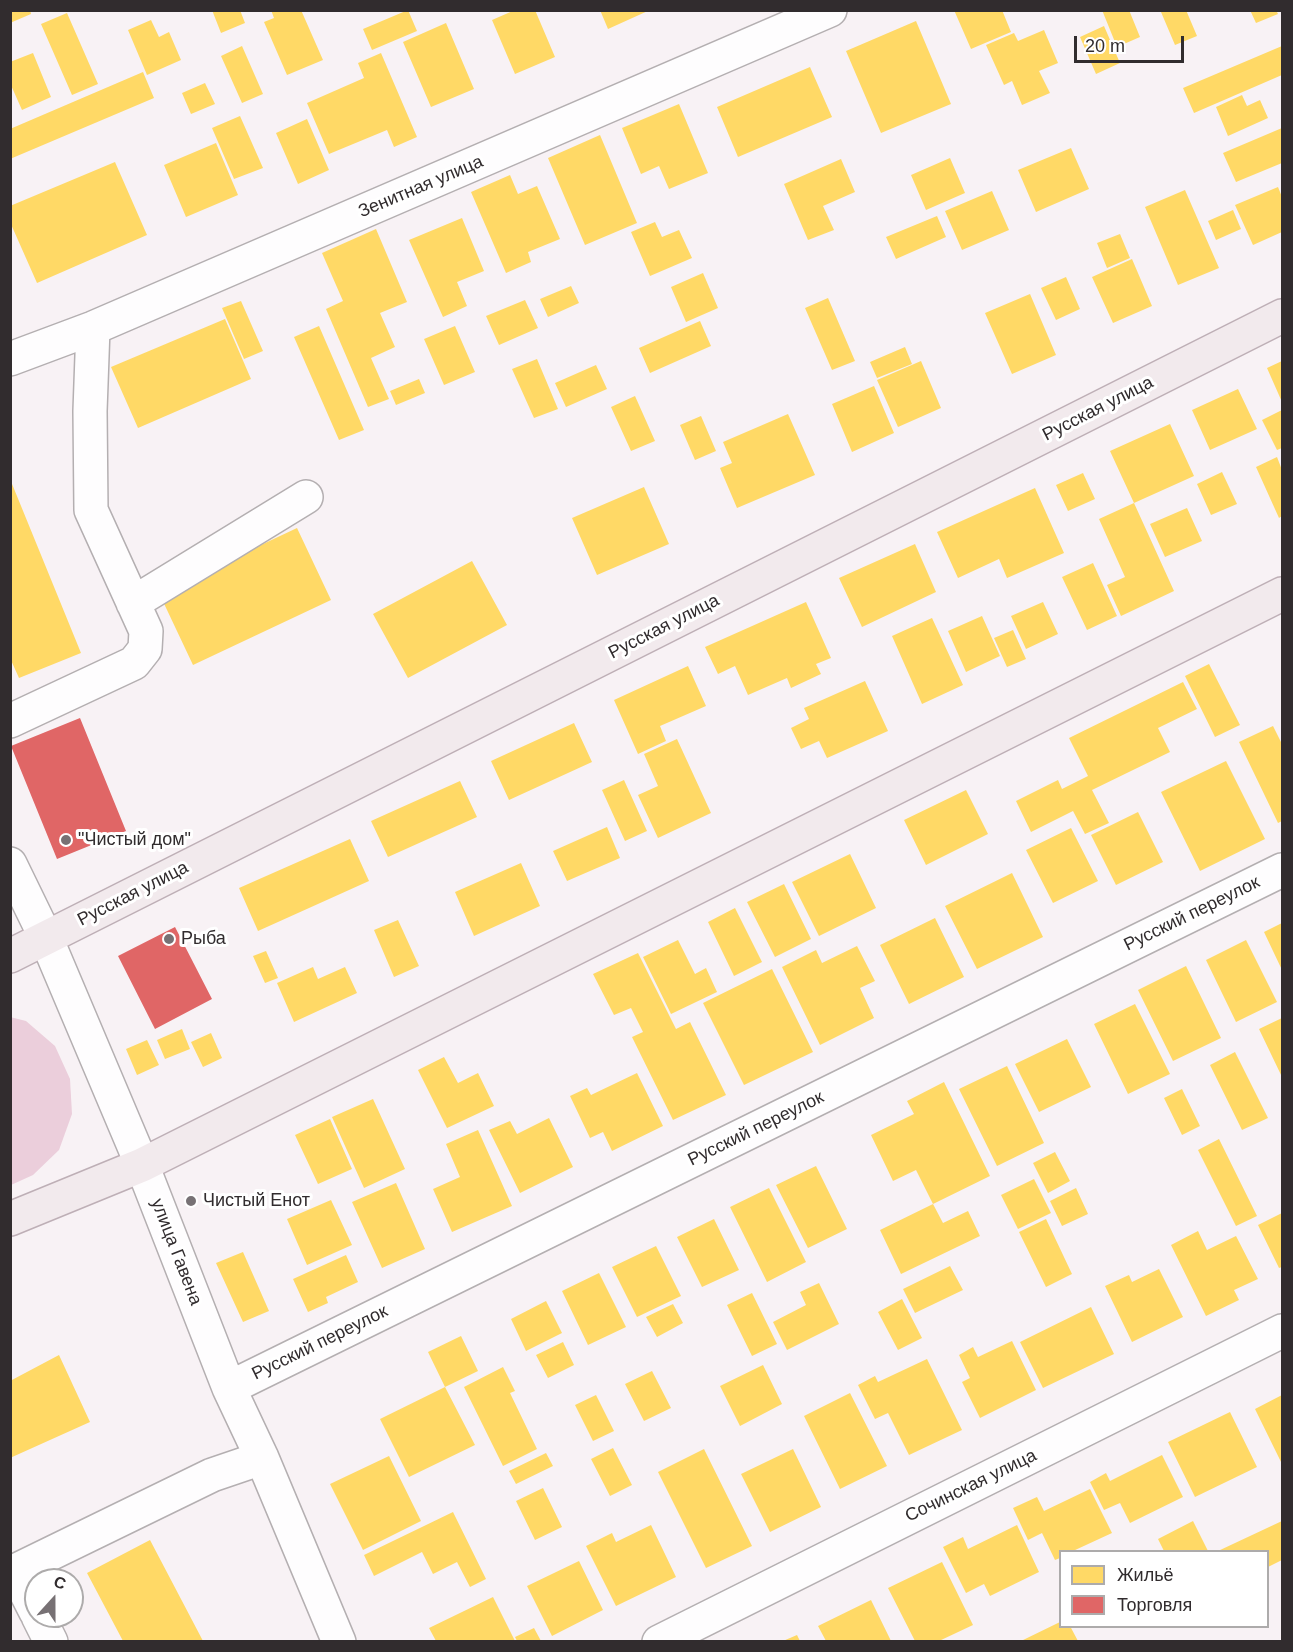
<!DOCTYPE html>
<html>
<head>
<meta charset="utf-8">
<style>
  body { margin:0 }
  #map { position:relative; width:1293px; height:1652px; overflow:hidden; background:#f8f2f5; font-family:Arial,sans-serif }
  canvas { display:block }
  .frame { position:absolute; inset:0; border:12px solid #312c2e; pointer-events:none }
  .legend { position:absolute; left:1059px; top:1550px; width:210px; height:78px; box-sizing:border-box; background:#fff; border:2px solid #adabab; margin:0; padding:8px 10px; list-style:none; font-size:18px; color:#312c2e }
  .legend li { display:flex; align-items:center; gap:12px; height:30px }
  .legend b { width:30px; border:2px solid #adabab }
  .north { position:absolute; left:24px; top:1568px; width:60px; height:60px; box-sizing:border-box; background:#fff; border:2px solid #adabab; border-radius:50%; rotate:21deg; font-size:16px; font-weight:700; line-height:24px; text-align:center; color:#312c2e }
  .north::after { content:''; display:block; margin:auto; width:21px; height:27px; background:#777174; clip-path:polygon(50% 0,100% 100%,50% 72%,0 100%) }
  .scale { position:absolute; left:1074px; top:36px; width:110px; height:27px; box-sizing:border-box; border:3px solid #312c2e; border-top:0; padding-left:8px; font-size:18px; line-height:21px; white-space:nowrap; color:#312c2e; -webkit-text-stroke:4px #fff; paint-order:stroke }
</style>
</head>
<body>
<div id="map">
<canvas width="1293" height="1652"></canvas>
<div class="frame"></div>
<ul class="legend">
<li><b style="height:16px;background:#ffd966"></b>Жильё</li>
<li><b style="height:16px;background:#e06666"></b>Торговля</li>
</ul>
<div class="north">С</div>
<div class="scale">20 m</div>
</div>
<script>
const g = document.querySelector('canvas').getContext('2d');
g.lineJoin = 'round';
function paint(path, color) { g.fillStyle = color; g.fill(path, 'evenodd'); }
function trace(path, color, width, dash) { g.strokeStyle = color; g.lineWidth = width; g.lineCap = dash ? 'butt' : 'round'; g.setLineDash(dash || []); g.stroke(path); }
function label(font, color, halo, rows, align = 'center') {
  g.font = font + ' Arial,sans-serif'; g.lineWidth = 6; g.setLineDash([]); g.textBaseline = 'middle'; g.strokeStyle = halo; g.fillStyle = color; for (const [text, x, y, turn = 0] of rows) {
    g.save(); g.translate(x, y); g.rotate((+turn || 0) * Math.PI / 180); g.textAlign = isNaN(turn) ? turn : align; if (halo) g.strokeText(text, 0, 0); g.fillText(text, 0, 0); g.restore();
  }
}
const green = new Path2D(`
  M10,1017L26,1021L55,1046L70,1079L72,1114L59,1150L33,1175L11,1185Z`);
const homes = new Path2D(`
  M10,10H30L31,14L10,23Z
  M212,10H240L245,23L221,33Z
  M271,10H301L323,60L287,75L264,22L274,18Z
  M408,10L417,31L372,50L363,29Z
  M515,10H535L555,57L515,74L492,20Z
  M600,10H650L608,29Z
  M954,10H1002L1011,32L971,49Z
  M1102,10H1129L1140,37L1117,47Z
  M1165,10H1186L1197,36L1175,45L1161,12Z
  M1250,10H1276L1278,14L1256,23Z
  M67,13L98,84L72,95L41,24Z
  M151,20L159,37L169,32L181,60L147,75L128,30Z
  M916,21L951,104L881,133L846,51Z
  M446,23L474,89L431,107L403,42Z
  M1104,26L1120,63L1096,74L1080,37Z
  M1044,30L1058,63L1039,71L1050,93L1022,105L1012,81L1004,85L986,45L1014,33L1018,41Z
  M242,46L263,94L242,103L221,56Z
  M1282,46V75L1194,113L1183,88Z
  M33,53L51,97L22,110L10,83V62Z
  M381,53L417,137L394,147L387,130L329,154L307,103L364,78L358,63Z
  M810,67L832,117L738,157L717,107Z
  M143,72L154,98L10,159V129Z
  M205,83L215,104L191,114L182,93Z
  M1242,95L1247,106L1260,100L1268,118L1228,136L1216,107Z
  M679,104L708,173L669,189L659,166L641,174L622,128Z
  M240,116L263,168L234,179L212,128Z
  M307,119L329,170L298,184L276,133Z
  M1282,128V163L1236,182L1223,153Z
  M600,135L637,223L585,245L548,158Z
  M216,143L238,195L186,217L164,165Z
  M1071,148L1089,189L1036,212L1018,170Z
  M950,158L965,193L926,210L911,175Z
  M841,159L855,192L823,206L834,230L808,240L784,184Z
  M115,162L147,235L37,283L10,222V206Z
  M510,175L518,194L537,186L560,239L528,252L531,262L506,273L471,192Z
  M1278,187L1282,197V232L1253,245L1235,205Z
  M1185,190L1219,268L1178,285L1145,207Z
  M992,191L1009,230L962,250L945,211Z
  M1233,210L1241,229L1216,240L1208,221Z
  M937,216L946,237L896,259L886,237Z
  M462,218L484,271L457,282L467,306L443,317L409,240Z
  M655,222L662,237L679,230L692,258L650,276L631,232Z
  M376,229L407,302L380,313L395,347L371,358L389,399L368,407L326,309L343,301L322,253Z
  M1120,234L1130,258L1107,268L1097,243Z
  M1132,259L1152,306L1113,323L1092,277Z
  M703,273L718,308L686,322L671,287Z
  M1066,277L1080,309L1056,320L1041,288Z
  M571,286L579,303L548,317L540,299Z
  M1030,294L1056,355L1012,374L985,313Z
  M828,298L855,361L832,370L805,308Z
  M525,300L538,328L499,345L486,316Z
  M241,301L263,351L244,359L222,308Z
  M225,319L251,379L138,428L111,367Z
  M700,321L711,346L650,373L639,348Z
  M319,326L364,430L339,440L294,337Z
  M455,326L475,372L444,385L424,339Z
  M905,347L912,364L877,378L870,362Z
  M537,359L558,409L534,418L512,369Z
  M921,361L941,408L898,427L877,380Z
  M1282,361V402L1267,368Z
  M596,365L607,389L566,407L555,383Z
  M419,379L425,393L396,405L390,391Z
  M874,386L894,433L852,452L832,404Z
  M1238,389L1257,429L1210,450L1192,410Z
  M635,396L655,441L631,451L611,407Z
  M1282,410V448L1277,450L1262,420Z
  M788,414L815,475L737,508L720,468L732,463L723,442Z
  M701,416L716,451L695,460L680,425Z
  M1170,424L1194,476L1134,503L1110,451Z
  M1277,457L1282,470V516L1279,518L1256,467Z
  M1222,472L1237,504L1211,515L1197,484Z
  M1083,473L1095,499L1068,511L1056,485Z
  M10,479L81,653L19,678L10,658Z
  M644,487L669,544L597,575L572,518Z
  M1035,488L1064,553L1007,578L999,559L958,578L937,532Z
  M1134,503L1174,591L1121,616L1107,585L1125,577L1099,519Z
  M1187,508L1202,541L1165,557L1150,524Z
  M297,528L331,600L193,665L159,593Z
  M915,544L936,592L862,627L839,578Z
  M472,561L507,625L408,678L373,614Z
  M1093,563L1117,616L1087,630L1062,577Z
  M806,602L831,658L816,664L821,674L791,688L787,678L748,695L735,666L718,674L705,647Z
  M1043,602L1058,634L1026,649L1011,616Z
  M982,616L1000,656L966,672L948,631Z
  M932,618L963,685L922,704L892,636Z
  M1013,630L1026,659L1007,667L994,638Z
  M1209,664L1240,725L1215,737L1185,676Z
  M688,666L706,706L660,726L666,741L638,754L614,700Z
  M865,681L888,731L827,758L819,741L801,749L791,728L809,719L804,708Z
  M1183,682L1197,709L1158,728L1170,752L1092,790L1109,823L1085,834L1073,811L1031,832L1016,801L1058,780L1062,789L1088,776L1069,738Z
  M574,723L592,762L509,800L491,761Z
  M1273,726L1282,744V821L1278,823L1239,742Z
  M677,739L711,813L658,838L638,795L658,786L644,754Z
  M1226,761L1265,839L1200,871L1161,792Z
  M624,780L647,831L625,841L602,790Z
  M460,781L477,817L388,857L371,821Z
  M966,790L988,834L926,865L904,820Z
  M1138,812L1163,862L1116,885L1091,835Z
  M607,827L620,858L567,881L553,851Z
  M1071,828L1098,881L1053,903L1026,850Z
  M350,839L369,881L258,931L239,888Z
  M850,854L876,908L819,936L792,882Z
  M521,863L540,906L474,936L455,892Z
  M1012,873L1043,937L977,969L945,906Z
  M784,884L811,939L775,957L747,902Z
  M735,908L762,962L734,976L708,922Z
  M935,918L964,977L909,1004L880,945Z
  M398,920L419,966L394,977L374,930Z
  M1282,923V970L1264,932Z
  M678,940L695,974L706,968L717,992L671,1014L643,957Z
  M1246,940L1277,1002L1236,1022L1206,960Z
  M857,946L875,981L860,988L874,1018L820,1045L782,967L816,950L822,963Z
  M266,951L278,978L265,983L253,956Z
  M638,953L676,1029L690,1022L726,1095L673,1120L632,1037L643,1032L631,1008L614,1015L593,974Z
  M1186,966L1221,1038L1173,1061L1138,990Z
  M313,967L318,979L345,967L357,993L294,1022L277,983Z
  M772,969L813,1052L744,1085L703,1003Z
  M1135,1004L1170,1074L1128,1094L1094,1024Z
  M1282,1018V1077L1259,1029Z
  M182,1029L190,1049L165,1059L157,1040Z
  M211,1033L222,1058L203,1067L191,1042Z
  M1067,1039L1091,1087L1039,1112L1015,1064Z
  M147,1040L159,1065L137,1075L126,1049Z
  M1235,1052L1268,1118L1242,1130L1210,1065Z
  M444,1057L458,1083L478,1073L494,1106L447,1128L418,1070Z
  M1007,1066L1044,1143L997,1166L959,1089Z
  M637,1073L663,1126L612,1151L603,1132L590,1138L570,1096L587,1088L591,1095Z
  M944,1082L990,1176L933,1204L943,1223L968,1211L980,1236L901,1274L880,1230L933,1204L916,1170L893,1181L871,1135L914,1114L907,1101Z
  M1182,1089L1200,1126L1182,1135L1164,1098Z
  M373,1099L405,1169L364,1188L332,1117Z
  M549,1118L573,1167L520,1193L489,1130L510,1121L517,1134Z
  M330,1119L352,1169L318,1184L295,1135Z
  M478,1130L512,1206L452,1232L433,1189L460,1177L446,1144Z
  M1219,1139L1257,1216L1236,1226L1198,1150Z
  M1055,1152L1070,1181L1048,1193L1033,1163Z
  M816,1166L847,1229L808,1248L776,1185Z
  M1034,1179L1051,1213L1018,1229L1001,1195Z
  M396,1183L425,1249L382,1268L352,1202Z
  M769,1188L806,1262L767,1282L730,1207Z
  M1076,1188L1088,1214L1062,1226L1050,1201Z
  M331,1200L352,1245L307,1265L287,1219Z
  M1282,1213V1267L1279,1268L1258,1225Z
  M714,1219L739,1270L702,1287L677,1237Z
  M1046,1219L1072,1274L1046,1287L1019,1232Z
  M1198,1231L1207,1250L1236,1236L1258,1279L1234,1290L1239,1300L1206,1316L1171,1245Z
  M656,1246L681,1296L637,1317L612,1267Z
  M243,1252L269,1311L243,1322L216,1263Z
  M346,1255L358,1282L326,1297L328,1303L308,1312L293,1279Z
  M950,1266L963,1290L915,1313L903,1289Z
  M1159,1269L1183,1317L1132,1342L1105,1286L1129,1275L1132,1282Z
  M599,1273L626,1327L588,1345L562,1291Z
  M819,1283L839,1324L787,1350L773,1322L806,1305L800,1292Z
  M752,1293L777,1344L752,1356L727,1305Z
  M902,1299L922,1338L898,1350L878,1312Z
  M546,1301L562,1333L526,1351L511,1319Z
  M673,1304L683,1323L657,1337L646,1317Z
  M1091,1307L1114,1354L1043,1388L1020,1342Z
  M461,1336L478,1371L445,1387L475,1445L409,1477L380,1419L445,1387L428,1352Z
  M1012,1341L1036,1390L980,1418L962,1382L970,1378L959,1355L973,1347L978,1357Z
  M563,1342L574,1365L548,1378L536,1355Z
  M59,1355L90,1422L10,1458V1381Z
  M927,1359L962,1430L909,1455L888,1413L875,1419L858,1385L875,1376L878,1382Z
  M763,1365L782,1404L740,1426L720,1386Z
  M503,1367L515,1391L510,1393L537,1449L503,1466L464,1387Z
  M652,1371L671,1408L644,1421L625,1384Z
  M850,1393L887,1466L840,1489L804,1416Z
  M596,1395L614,1431L593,1441L575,1405Z
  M1282,1395V1464L1255,1409Z
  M1230,1412L1257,1467L1195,1497L1168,1442Z
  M613,1448L632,1485L610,1496L591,1459Z
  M704,1449L752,1546L706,1568L658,1472Z
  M793,1449L821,1507L770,1532L741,1474Z
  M546,1453L553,1466L516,1484L509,1471Z
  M1162,1455L1183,1497L1130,1523L1120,1503L1104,1510L1090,1482L1106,1473L1110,1481Z
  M389,1456L421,1521L363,1550L330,1484Z
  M543,1488L562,1527L535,1540L516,1501Z
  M1090,1489L1112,1533L1073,1551H1060V1558L1055,1560L1042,1533L1028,1540L1013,1508L1037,1497L1044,1511Z
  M453,1512L486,1579L470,1587L457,1562L433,1574L422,1552L374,1576L364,1555Z
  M1193,1521L1208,1551H1164L1158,1539Z
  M1282,1521V1560L1268,1567V1551H1218Z
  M651,1525L676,1577L616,1606L586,1546L612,1533L616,1542Z
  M1017,1525L1039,1572L990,1596L984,1584L966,1593L943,1547L963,1537L968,1549Z
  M150,1540L203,1641H123L87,1573Z
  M579,1561L603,1610L552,1636L527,1586Z
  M942,1562L973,1625L939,1641H915L888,1588Z
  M493,1597L515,1641H436L429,1628Z
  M871,1600L891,1641H826L818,1626Z
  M1060,1622V1626H1070L1078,1641H1021Z
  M534,1628L541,1641H517L515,1637Z
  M797,1635L800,1641H783Z`);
const shops = new Path2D(`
  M80,718L126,831L57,859L11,746Z
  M175,927L212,999L155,1029L118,956Z`);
const minor = new Path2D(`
  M10,359L93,328L830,10
  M133,603L306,497
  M10,721L134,663L145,649L146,631L91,510L90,411L93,328
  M10,864L46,938L142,1165L229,1388L262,1458L339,1642
  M229,1388L1282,870
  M36,1612L15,1571L212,1475L262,1458
  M38,1616L51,1642
  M659,1642L1282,1331`);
const major = new Path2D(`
  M10,956L1282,316
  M10,1219L142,1165L1282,594`);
const markers = [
  [66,840,6,"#777174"],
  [169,939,6,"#777174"],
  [191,1201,6,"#777174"]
];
const streetNames = [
  ["Зенитная улица",421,187,-23],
  ["Русская улица",1098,409,-27],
  ["Русская улица",664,627,-27],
  ["Русская улица",133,894,-27],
  ["Русский переулок",1192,914,-26],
  ["Русский переулок",756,1129,-26],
  ["улица Гавена",176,1252,69],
  ["Русский переулок",320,1343,-26],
  ["Сочинская улица",971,1486,-26]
];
const poiNames = [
  ["\"Чистый дом\"",78,840],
  ["Рыба",181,939],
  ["Чистый Енот",203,1201]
];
paint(green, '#ebcedb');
paint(homes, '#ffd966');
paint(shops, '#e06666');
trace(minor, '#b4afb1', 36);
trace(major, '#beafb6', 36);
trace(minor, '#fefdfe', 33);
trace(major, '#f2eaed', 33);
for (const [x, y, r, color] of markers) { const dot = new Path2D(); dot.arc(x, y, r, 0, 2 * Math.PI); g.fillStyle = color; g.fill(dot); trace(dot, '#fff', 2); }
label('18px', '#312c2e', '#fff', streetNames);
label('18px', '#312c2e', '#fff', poiNames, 'left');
</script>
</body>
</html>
